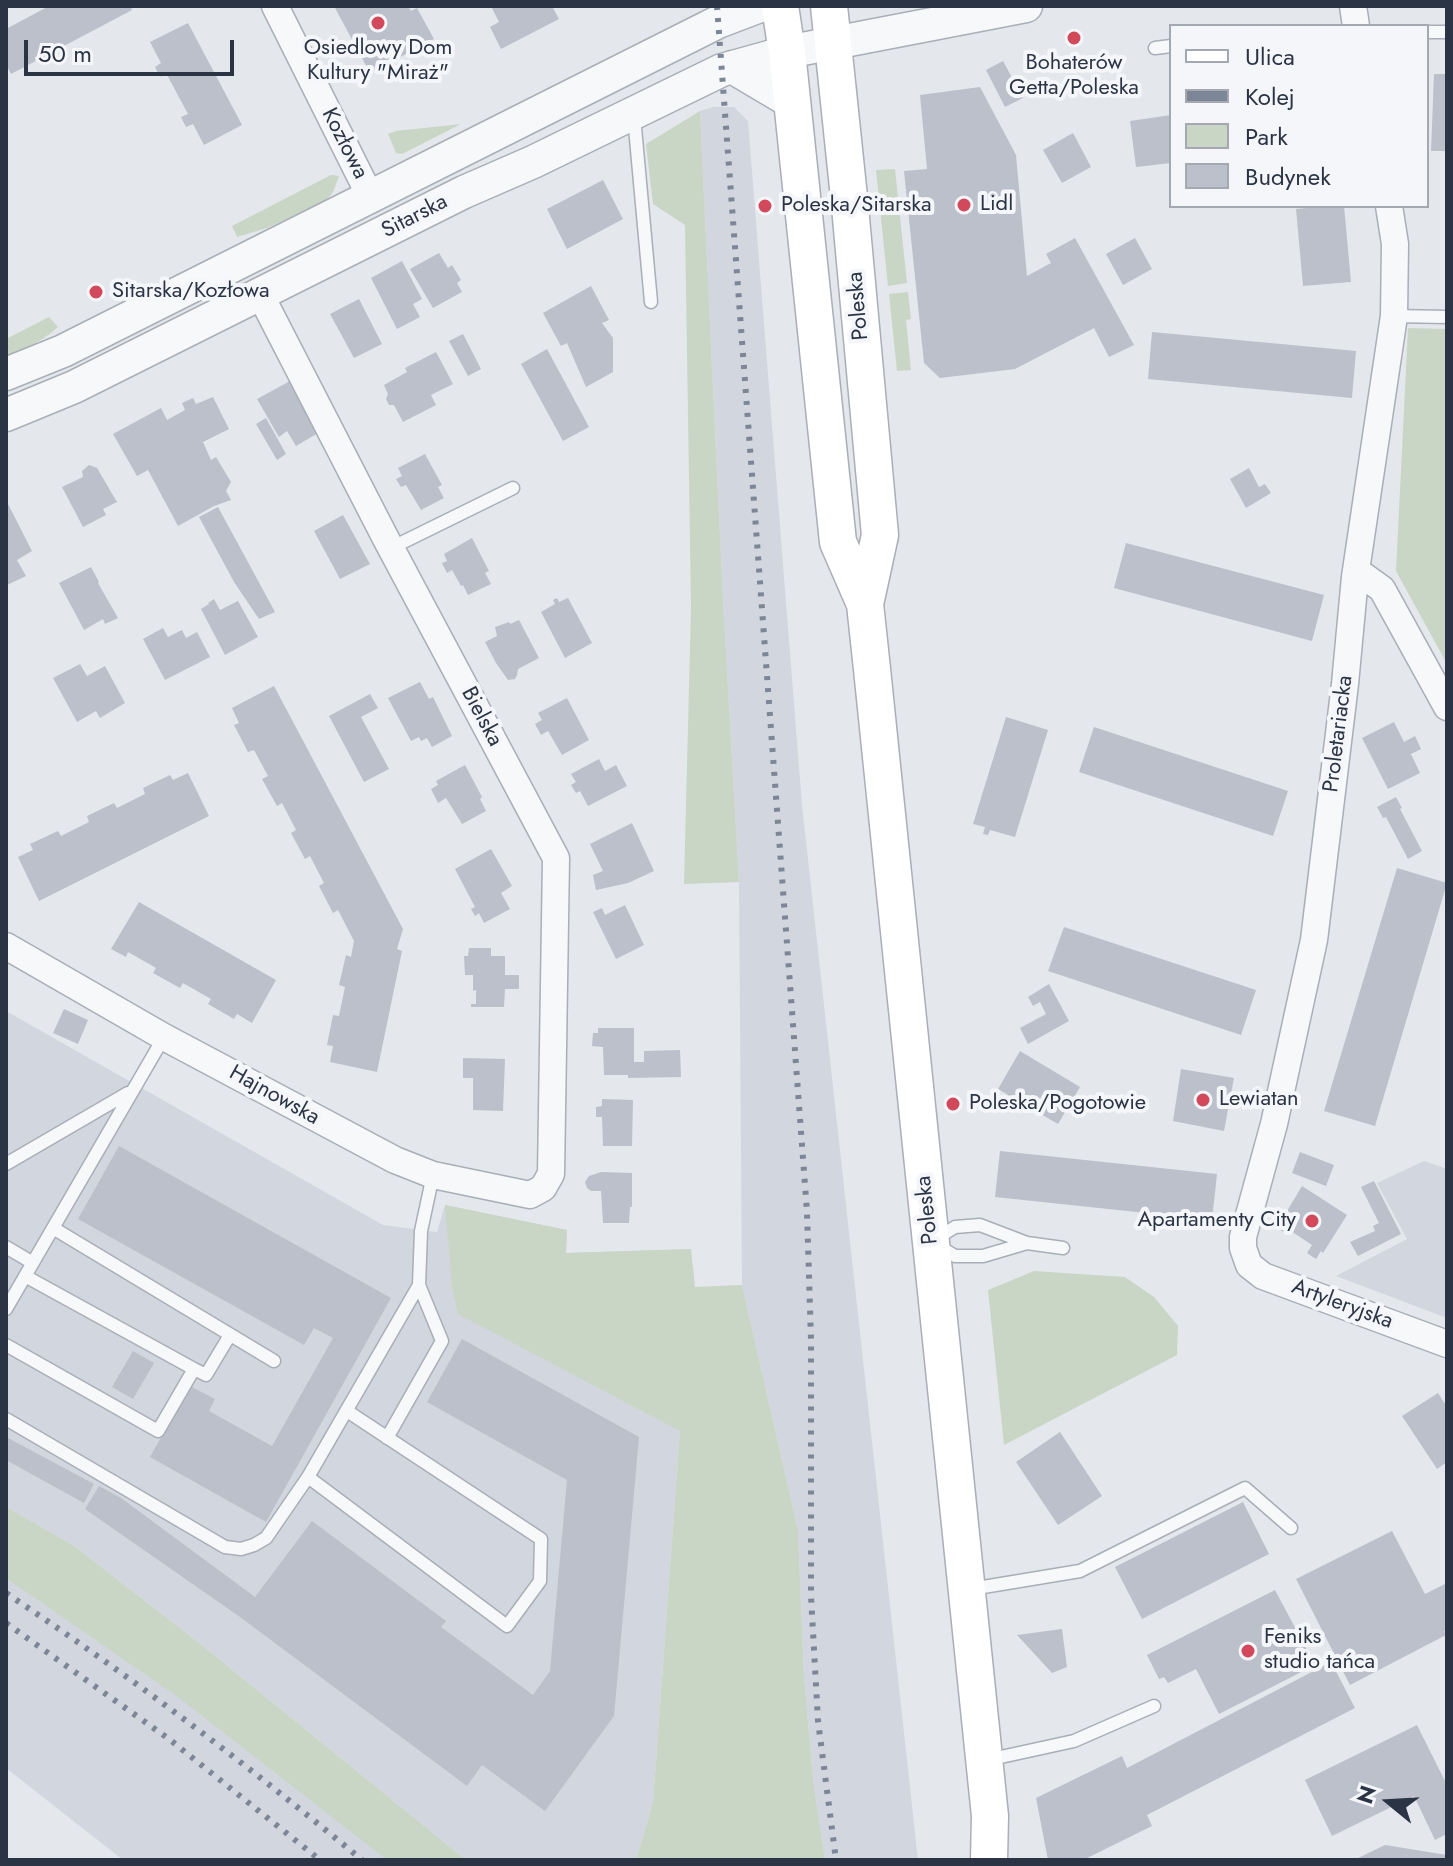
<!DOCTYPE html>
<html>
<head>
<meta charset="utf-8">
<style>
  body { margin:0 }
  #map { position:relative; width:1453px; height:1866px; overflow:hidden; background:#e4e7ec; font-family:Jost,sans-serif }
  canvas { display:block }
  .frame { position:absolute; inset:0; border:8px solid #2b3445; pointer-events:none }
  .legend { position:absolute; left:1169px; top:24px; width:260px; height:184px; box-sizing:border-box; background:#f4f6f9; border:2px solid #a4a8b1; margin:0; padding:10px 14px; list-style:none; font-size:24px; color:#2b3445 }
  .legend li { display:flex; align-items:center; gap:16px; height:40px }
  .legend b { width:40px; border:2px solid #a4a8b1 }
  .north { position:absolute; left:1349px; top:1762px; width:80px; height:80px; -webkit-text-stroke:6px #f4f6f9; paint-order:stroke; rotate:288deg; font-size:22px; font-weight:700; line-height:32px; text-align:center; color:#2b3445 }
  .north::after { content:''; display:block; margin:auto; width:28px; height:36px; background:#2b3445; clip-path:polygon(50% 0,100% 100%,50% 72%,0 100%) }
  .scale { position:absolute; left:24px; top:40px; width:210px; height:36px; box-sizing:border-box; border:4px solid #2b3445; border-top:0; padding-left:10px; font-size:24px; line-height:28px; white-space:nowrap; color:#2b3445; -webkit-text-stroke:6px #f4f6f9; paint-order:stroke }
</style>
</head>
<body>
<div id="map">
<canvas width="1453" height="1866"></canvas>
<div class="frame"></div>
<ul class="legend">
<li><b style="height:10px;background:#fff"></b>Ulica</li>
<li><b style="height:10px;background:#7d8696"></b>Kolej</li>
<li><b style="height:22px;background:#c9d6c5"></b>Park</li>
<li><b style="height:22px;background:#bbc0ca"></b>Budynek</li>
</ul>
<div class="north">N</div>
<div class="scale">50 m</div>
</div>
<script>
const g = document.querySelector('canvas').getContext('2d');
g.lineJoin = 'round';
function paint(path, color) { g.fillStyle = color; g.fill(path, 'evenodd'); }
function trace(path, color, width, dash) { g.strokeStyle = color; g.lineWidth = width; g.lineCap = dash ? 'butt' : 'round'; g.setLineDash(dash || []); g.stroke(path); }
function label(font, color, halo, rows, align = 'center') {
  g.font = font + ' Jost,sans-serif'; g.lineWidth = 8; g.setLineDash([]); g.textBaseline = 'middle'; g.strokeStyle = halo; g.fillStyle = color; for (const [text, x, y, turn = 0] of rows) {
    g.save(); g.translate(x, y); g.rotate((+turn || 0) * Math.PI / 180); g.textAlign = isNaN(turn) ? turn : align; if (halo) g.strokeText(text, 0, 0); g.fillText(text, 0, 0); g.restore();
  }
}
const built = new Path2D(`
  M713,107H734L748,121L802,805L918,1860H825L813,1779L804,1675L798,1530L742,1285L739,882L723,599L700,111Z
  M6,1011L383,1225L437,1232L445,1205L567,1230L566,1253L691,1249L680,1431L653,1802L636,1860H466L203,1646L73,1545L6,1507Z
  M1424,1161L1447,1169V1318L1336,1276L1407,1239L1377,1183Z
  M6,1573L441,1860H123L6,1768Z`);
const green = new Path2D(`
  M700,111L723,599L739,882L684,884L691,607L685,225L653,204L646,144Z
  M461,124L402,154L396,153L388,134L396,131Z
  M895,169L907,283L888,286L876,170Z
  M331,175L339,176L333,192L326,201L267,228L237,237L232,226Z
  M908,292L911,319L906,320L911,370L897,371L889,294Z
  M49,317L58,327C42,341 26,349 6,356V339Z
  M1408,328L1447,329V664L1396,571Z
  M445,1205L567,1230L566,1253L691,1249L695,1287L742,1285L798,1530L804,1675L813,1779L825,1860H636L653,1802L680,1431L458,1314L452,1286Z
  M1034,1271L1125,1277L1154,1297L1178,1326L1177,1355L1004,1445L988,1290Z
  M6,1507L73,1545L203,1646L466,1860H387L178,1697L6,1578Z`);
const building = new Path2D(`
  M49,6H130L132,10L11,74L6,64V29Z
  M334,6H408L411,11L417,8L434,39L370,73Z
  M491,6H552L559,19L501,49L490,27L499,22Z
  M188,23L242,125L204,145L193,124L186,127L181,117L188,114L166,73L160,77L155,67L161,63L150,42Z
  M1003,61L1023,98L1005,107L986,70Z
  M1434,74H1447V151H1431Z
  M980,87L1016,155L1027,276L1051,263L1046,254L1075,238L1134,345L1109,357L1094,328L1015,369L940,378L924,363L904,171L927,169L920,95Z
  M1171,115V163L1136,167L1130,121Z
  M1073,133L1091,167L1062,183L1043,150Z
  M603,180L623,219L567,249L547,209Z
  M1329,206H1344L1351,282L1303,286L1296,209Z
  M1135,238L1152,269L1123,285L1106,254Z
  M439,253L448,268L452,265L461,280L457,283L462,292L433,308L410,269Z
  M402,261L422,299L413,304L420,317L397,329L371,278Z
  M591,286L609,320L602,323L613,338V372L586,387L567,343L561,346L543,313Z
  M359,299L382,344L354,358L330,314Z
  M1152,332L1356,351L1352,398L1148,379Z
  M463,334L481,369L468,376L449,341Z
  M547,349L589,427L563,441L521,364Z
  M436,352L453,384L431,395L436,405L403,422L394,405H389L386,399L388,394L384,385L407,372L405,368Z
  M290,381L318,433L296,446L287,431L279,437L257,399Z
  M213,397L229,429L203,442L211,460L216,457L231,482L226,491L231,500L214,506L178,526L148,470L137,476L113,434L161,408L167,420L185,410L182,403L193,398L196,404Z
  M266,418L286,454L277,460L256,424Z
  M425,454L442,485L438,487L444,498L421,510L406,485L401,487L396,479L402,476L398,468Z
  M89,465L97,468L117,502L103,509L106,515L83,527L62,487L83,477L82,471Z
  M1249,468L1259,487L1265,484L1271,493L1246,508L1230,479Z
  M6,500L32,551L17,560L26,576L7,585Z
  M218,507L275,612L259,619L234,582L199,517Z
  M343,515L370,564L340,579L314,531Z
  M472,538L489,571L485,573L491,584L468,595L463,585L461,586L452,570L447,573L442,563L447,561L444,554Z
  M1126,543L1324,595L1312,641L1114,588Z
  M91,567L99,582L98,583L118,618L105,624L103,619L84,630L59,583Z
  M557,598L559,602L568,598L592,643L565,658L541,612L555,604L553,600Z
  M214,599L220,610L238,601L258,637L225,655L201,609L209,604L208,603Z
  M519,620L539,658L518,669L517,675L515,679L508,680L496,663L485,642L497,636L495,627L509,622L510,624Z
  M163,628L168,637L182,630L186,638L197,632L210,657L165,680L143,639Z
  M80,664L87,676L105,666L125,703L100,718L96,711L77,722L53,678Z
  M420,682L429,699L433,697L452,736L432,747L427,738L421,741L419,737L411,741L388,698Z
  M274,686L403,929L397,949L402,951L377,1072L330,1062L333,1046L327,1045L333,1015L339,1016L345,987L339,985L346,955L351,957L354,941L338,910L333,913L319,886L324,883L310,856L305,859L291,833L296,830L282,803L277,806L262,779L268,776L254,750L248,752L234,725L239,723L232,708Z
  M370,694L378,708L361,717L389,769L364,782L329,716Z
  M567,698L589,740L562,755L548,731L541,735L535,724L542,720L538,713Z
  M1006,717L1048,730L1015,837L990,830L988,835L983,834L985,827L973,824Z
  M1394,722L1404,742L1415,736L1421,749L1411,754L1420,773L1388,789L1362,738Z
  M1094,727L1288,791L1273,836L1079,772Z
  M599,759L605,771L616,765L627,786L588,806L580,791L576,793L571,785L576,782L571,774Z
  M465,765L482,797L480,799L486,811L462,824L446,798L438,803L431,789L438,785L436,781Z
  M188,773L209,816L39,901L18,857L33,850L30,844L58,831L61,836L89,822L87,816L114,803L117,808L145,794L143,788L170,775L173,780Z
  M1396,797L1402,808L1400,809L1422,851L1408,859L1386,817L1383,818L1377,807Z
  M632,823L654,871L628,883L596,890L593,875L603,871L590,844Z
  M491,849L512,886L501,893L510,909L484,923L479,913L475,916L471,909L475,907L455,869Z
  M1397,868L1447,883L1375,1126L1324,1111Z
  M139,902L276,980L252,1023L237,1014L234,1019L208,1004L211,999L183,983L180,988L153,973L156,968L128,952L126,957L111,949Z
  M625,905L644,945L616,959L593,912L602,908L605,915Z
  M1064,927L1256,990L1241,1035L1048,971Z
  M469,948H491V956H505V975H519V989H505L504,1007H471V1004H476V990L473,991V975H465L464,956H468Z
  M1049,984L1069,1021L1028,1044L1020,1028L1046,1014L1040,1002L1033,1006L1028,997Z
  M64,1009L88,1020L78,1044L53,1033Z
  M598,1028H634V1062H644V1051L680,1050L681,1077L628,1078V1075H604L603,1047L592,1046L593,1033H598Z
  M1020,1051L1080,1087L1058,1124L998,1089Z
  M463,1058L505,1059L503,1111L473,1110V1078H463Z
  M1181,1069L1234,1078L1224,1131L1173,1121Z
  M602,1099L633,1100L632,1146H603L602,1117H596V1107L602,1106Z
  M119,1146L391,1298L266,1522L150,1457L190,1386L215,1399L209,1411L272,1446L333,1338L314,1328L304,1345L78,1219Z
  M1000,1151L1217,1174L1212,1220L995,1197Z
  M1300,1152L1334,1165L1326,1186L1292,1173Z
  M601,1172L632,1173V1207H630L629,1223H603L601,1191H591L587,1188L585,1182L589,1176Z
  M1374,1181L1401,1234L1358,1256L1350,1242L1375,1231L1373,1226L1379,1223L1361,1187Z
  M1302,1186L1347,1215L1323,1253L1321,1251L1316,1259L1307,1253L1312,1245L1291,1231L1288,1235L1277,1228Z
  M462,1339L639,1437L614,1716L545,1811L482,1765L467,1786L240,1617L85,1509L99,1486L121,1498L255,1597L312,1521L446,1621L441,1627L533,1695L550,1671L567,1480L427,1402Z
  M133,1351L154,1363L133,1399L112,1387Z
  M1438,1393L1447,1407V1462L1437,1469L1402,1416Z
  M1060,1432L1102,1496L1058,1525L1016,1462Z
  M6,1437L94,1484L84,1503L6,1460Z
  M1243,1502L1269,1554L1142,1619L1115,1567Z
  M1392,1531L1425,1594L1447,1583V1630L1444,1631L1446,1635L1350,1685L1296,1579Z
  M1275,1590L1315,1665L1219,1714L1196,1669L1168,1683L1164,1677L1159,1679L1147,1655Z
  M1062,1629L1067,1667L1052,1673L1017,1635Z
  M1331,1662L1355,1708L1147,1815L1152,1826L1083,1860H1048L1036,1798L1122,1756L1127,1768Z
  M1417,1725L1445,1781L1447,1780V1834L1435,1840L1414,1796L1332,1836L1305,1780Z
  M1385,1845L1447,1855V1860H1354Z`);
const service = new Path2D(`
  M1427,32H1447
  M1155,48L1171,46
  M634,117L651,302
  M1394,316L1447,317
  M391,548L513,488
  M164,1037L53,1228L274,1361
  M6,1164L128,1093
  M1027,1243L983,1256H955L931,1242L955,1227L980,1225L1027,1243L1063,1248
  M6,1247L33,1263
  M6,1309L53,1228
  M6,1345L158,1431L194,1369L25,1276
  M194,1369L206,1375L230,1335
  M6,1419L225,1547L241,1549L254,1545L266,1538L308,1477L419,1285L421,1231L433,1175
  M387,1438L442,1341L419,1285
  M308,1477L507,1626L540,1581L541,1539L347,1411
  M971,1589L1080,1571L1245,1488L1291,1528
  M987,1760L1074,1741L1154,1706`);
const minor = new Path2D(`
  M275,6L370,196
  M1353,6L1356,26
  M1389,206L1395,244L1394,316L1355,577L1345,684L1314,940L1274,1124L1243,1237V1248L1249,1265L1263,1276L1447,1344
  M1357,571L1382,589L1447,707
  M6,946L164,1037L395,1160L433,1175L530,1195L543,1188L551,1174L556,858L385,537L260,294`);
const tertiary = new Path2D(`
  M732,67L791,102
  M6,374L63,351L718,22L760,6
  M6,415L74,387L464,192L533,162L722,70L787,52L1026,6`);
const secondary = new Path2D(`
  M780,6L787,52L838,542L865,604L872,669L990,1816L989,1860
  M829,6L850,207L880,535L865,604`);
const rail = new Path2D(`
  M717,6L807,1212L811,1340V1596L818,1721L836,1860
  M6,1593C130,1676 248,1765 362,1860
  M6,1623L169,1739L320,1860`);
const markers = [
  [378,23,8,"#d1495b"],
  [1074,38,8,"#d1495b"],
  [964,205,8,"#d1495b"],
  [765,206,8,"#d1495b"],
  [96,292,8,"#d1495b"],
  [1203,1100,8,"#d1495b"],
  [953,1104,8,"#d1495b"],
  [1312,1221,8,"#d1495b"],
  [1248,1651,8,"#d1495b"]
];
const poiNames = [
  ["Osiedlowy Dom",378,49,"center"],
  ["Kultury \"Miraż\"",378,74,"center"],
  ["Bohaterów",1074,64,"center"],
  ["Getta/Poleska",1074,89,"center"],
  ["Lidl",980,205],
  ["Poleska/Sitarska",781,206],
  ["Sitarska/Kozłowa",112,292],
  ["Lewiatan",1219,1100],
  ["Poleska/Pogotowie",969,1104],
  ["Apartamenty City",1296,1221,"right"],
  ["Feniks",1264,1638],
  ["studio tańca",1264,1663]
];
const streetNames = [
  ["Kozłowa",344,144,63],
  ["Sitarska",415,217,-27],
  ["Poleska",859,306,-95],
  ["Bielska",481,717,62],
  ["Proletariacka",1339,734,-83],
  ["Hajnowska",274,1096,29],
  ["Poleska",928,1210,-96],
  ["Artyleryjska",1342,1305,20]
];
paint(built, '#d2d6de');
paint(green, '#c9d6c5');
paint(building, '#bbc0ca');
trace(service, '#a9aeb7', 15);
trace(minor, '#a9aeb7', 29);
trace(tertiary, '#a9aeb7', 35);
trace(secondary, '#a9aeb7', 39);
trace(service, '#f7f8fa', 12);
trace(minor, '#f7f8fa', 26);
trace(tertiary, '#f7f8fa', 32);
trace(secondary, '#fff', 36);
trace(rail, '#7d8696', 6, [4, 8]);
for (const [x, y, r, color] of markers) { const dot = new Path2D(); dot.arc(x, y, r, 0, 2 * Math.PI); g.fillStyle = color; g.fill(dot); trace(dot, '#f4f6f9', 3); }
label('22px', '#2b3445', '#f4f6f9', poiNames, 'left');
label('22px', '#2b3445', '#f4f6f9', streetNames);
</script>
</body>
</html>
